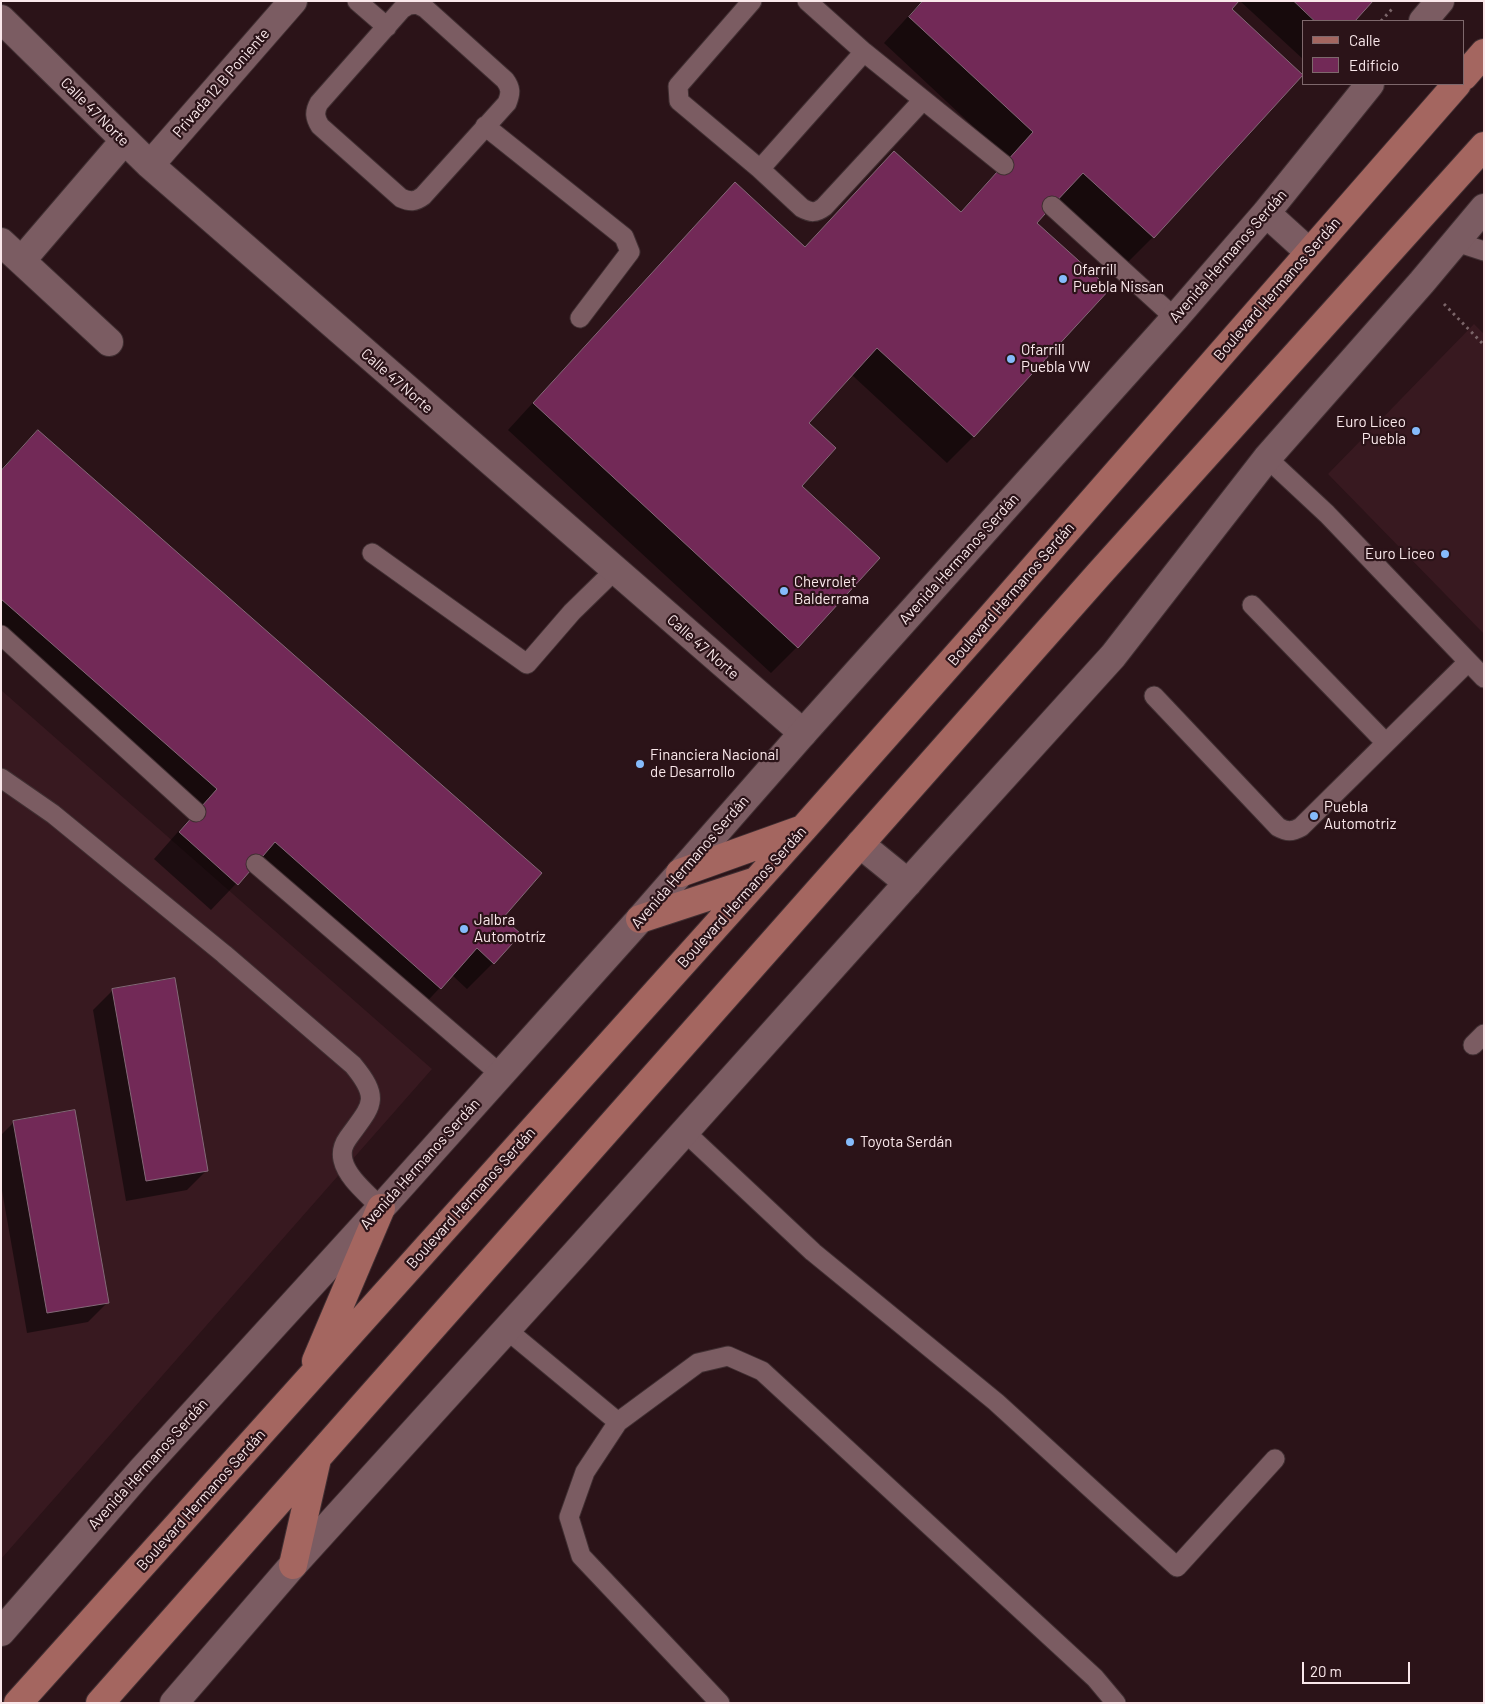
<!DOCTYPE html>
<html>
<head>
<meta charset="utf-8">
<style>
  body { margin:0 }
  #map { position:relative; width:1485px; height:1704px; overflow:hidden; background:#2b1318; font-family:Barlow,sans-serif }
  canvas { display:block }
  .frame { position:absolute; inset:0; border:2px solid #fae8eb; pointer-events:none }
  .legend { position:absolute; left:1302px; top:20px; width:162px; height:65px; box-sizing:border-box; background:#2b1318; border:1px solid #7e686c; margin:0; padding:6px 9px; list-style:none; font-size:15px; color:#fae8eb }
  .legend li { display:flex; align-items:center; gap:10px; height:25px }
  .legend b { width:25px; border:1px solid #7e686c }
  .scale { position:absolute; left:1302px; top:1662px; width:108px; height:22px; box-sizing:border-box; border:2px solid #fae8eb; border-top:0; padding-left:6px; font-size:15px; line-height:18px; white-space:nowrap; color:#fae8eb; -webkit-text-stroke:4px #2b1318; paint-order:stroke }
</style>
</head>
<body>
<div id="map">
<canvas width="1485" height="1704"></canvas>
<div class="frame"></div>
<ul class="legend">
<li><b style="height:6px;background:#a46660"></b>Calle</li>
<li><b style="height:14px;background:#722957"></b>Edificio</li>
</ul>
<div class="scale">20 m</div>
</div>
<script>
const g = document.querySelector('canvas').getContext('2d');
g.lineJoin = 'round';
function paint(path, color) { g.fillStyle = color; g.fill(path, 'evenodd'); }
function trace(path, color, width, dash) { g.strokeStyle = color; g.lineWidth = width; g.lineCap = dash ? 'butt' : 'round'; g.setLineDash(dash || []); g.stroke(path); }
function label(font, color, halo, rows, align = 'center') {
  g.font = font + ' Barlow,sans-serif'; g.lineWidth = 4.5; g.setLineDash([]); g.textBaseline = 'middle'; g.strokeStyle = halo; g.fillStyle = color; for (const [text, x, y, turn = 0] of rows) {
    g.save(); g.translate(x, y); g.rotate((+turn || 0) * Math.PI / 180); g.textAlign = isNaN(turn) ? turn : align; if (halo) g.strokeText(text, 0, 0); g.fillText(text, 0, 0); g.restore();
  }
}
const built = new Path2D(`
  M1474,324L1484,334V634L1328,474Z
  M1,690L432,1069L1,1559Z`);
const shadow = new Path2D(`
  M922,1H1237L1230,9L1301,75L1153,237L1127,263L1057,199L1036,223L1108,289L973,437L947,463L852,375L808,423L800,486L797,647L771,673L508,430L709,210L735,184L804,248L894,152L960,212L1008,159L884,43Z
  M1240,1H1371L1353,21H1304V60Z
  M38,432L501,918L493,963L467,989L452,975L415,1014L250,869L211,910L154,859L192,816L1,648V469Z
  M113,990L207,1170L187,1190L126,1201L93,1010Z
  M14,1122L108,1302L88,1322L27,1333L1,1185V1135Z`);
const building = new Path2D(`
  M923,1H1239L1232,9L1303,75L1154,238L1083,173L1052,206L1037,223L1110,289L974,437L877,348L809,423L836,448L802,486L880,558L798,648L533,403L735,182L805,247L894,151L961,212L1033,132L909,17Z
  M1294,1H1373L1355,21H1315Z
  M38,430L542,873L503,918L521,934L494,964L477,948L441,989L275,842L238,885L179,832L217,789L1,599V471Z
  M175,978L208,1171L146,1181L112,989Z
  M75,1110L109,1303L47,1313L13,1121Z`);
const path = new Path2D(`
  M1381,21L1392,9
  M1444,304L1484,345`);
const lane = new Path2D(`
  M357,1L387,27
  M752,1L678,86L679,101L760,169
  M807,1L864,52L1004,165
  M417,4L425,8L505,80C511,88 511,93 507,103L423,196C415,202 410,202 401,198L320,126C315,118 314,112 319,103L402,9L409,5Z
  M864,52L760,169L802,208C811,213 816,213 824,207L923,100
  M485,126L624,237L630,252L580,318
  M1052,206L1175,318
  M1456,242L1484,251
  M1267,458L1327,514L1484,678
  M372,553L527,664L572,612L615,570
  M1,635L196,812
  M1154,696L1278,827C1287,832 1292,832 1301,827L1386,743L1252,605
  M1386,743L1468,662
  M1,778L53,814L224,954L353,1065C382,1100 371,1106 348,1138C343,1145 341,1151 343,1160C347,1178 368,1194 381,1208
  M256,864L500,1074
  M1473,1045L1484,1034
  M685,1132L813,1252L996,1402L1177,1567L1275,1459
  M507,1330L618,1422
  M720,1703L581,1556L569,1517L585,1472L618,1422L698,1363L728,1356L762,1371L1095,1678L1116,1703`);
const street = new Path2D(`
  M1,19L150,165L803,733
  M150,165L293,1
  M1,242L109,342
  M22,260L124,141`);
const secondary = new Path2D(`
  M1423,21L1440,1
  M1266,213L1309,252
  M860,844L908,883
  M1,1632L141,1471L389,1199L640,919L803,733L1175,318L1266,213L1370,84
  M174,1703L293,1565L576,1253L931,857L1113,656L1267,458L1422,282L1484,208`);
const primary = new Path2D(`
  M1464,76L1484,53
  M680,873L800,830
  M640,919L756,881
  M316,1361L381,1208
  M293,1565L317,1459
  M18,1703L804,828L991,617L1457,84
  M100,1703L1099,574L1484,146`);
const markers = [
  [1063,279,5,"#85bbfb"],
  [1011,359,5,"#85bbfb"],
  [1416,431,5,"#85bbfb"],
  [1445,554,5,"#85bbfb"],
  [784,591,5,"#85bbfb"],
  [640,764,5,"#85bbfb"],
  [1314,816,5,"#85bbfb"],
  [464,929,5,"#85bbfb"],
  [850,1142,5,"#85bbfb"]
];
const streetNames = [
  ["Privada 12 B Poniente",221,83,-49],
  ["Calle 47 Norte",95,112,45],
  ["Avenida Hermanos Serdán",1228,256,-49],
  ["Boulevard Hermanos Serdán",1277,289,-49],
  ["Calle 47 Norte",397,381,41],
  ["Avenida Hermanos Serdán",959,559,-48],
  ["Boulevard Hermanos Serdán",1011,594,-49],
  ["Calle 47 Norte",703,647,41],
  ["Avenida Hermanos Serdán",690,862,-49],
  ["Boulevard Hermanos Serdán",742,897,-48],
  ["Avenida Hermanos Serdán",420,1164,-48],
  ["Boulevard Hermanos Serdán",471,1198,-48],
  ["Avenida Hermanos Serdán",148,1464,-48],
  ["Boulevard Hermanos Serdán",201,1500,-48]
];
const poiNames = [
  ["Ofarrill",1073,270],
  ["Puebla Nissan",1073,287],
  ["Ofarrill",1021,350],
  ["Puebla VW",1021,367],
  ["Euro Liceo",1406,422,"right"],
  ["Puebla",1406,439,"right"],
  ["Euro Liceo",1435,554,"right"],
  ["Chevrolet",794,582],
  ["Balderrama",794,599],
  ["Financiera Nacional",650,755],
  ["de Desarrollo",650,772],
  ["Puebla",1324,807],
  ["Automotriz",1324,824],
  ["Jalbra",474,920],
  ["Automotríz",474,937],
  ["Toyota Serdán",860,1142]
];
paint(built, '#381920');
paint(shadow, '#0007');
paint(building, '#722957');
trace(building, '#836877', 1);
trace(lane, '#402f32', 21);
trace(street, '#402f32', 30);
trace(secondary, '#402f32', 30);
trace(primary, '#402f32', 30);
trace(path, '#7b6569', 3, [2.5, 4]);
trace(lane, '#7b5c62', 19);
trace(street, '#7b5c62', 28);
trace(secondary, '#7b5c62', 28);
trace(primary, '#a46660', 28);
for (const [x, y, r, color] of markers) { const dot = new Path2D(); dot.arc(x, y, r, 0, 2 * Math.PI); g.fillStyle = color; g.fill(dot); trace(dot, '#2b1318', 2); }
label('15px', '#fae8eb', '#2b1318', streetNames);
label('15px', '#fae8eb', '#2b1318', poiNames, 'left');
</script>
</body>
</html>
